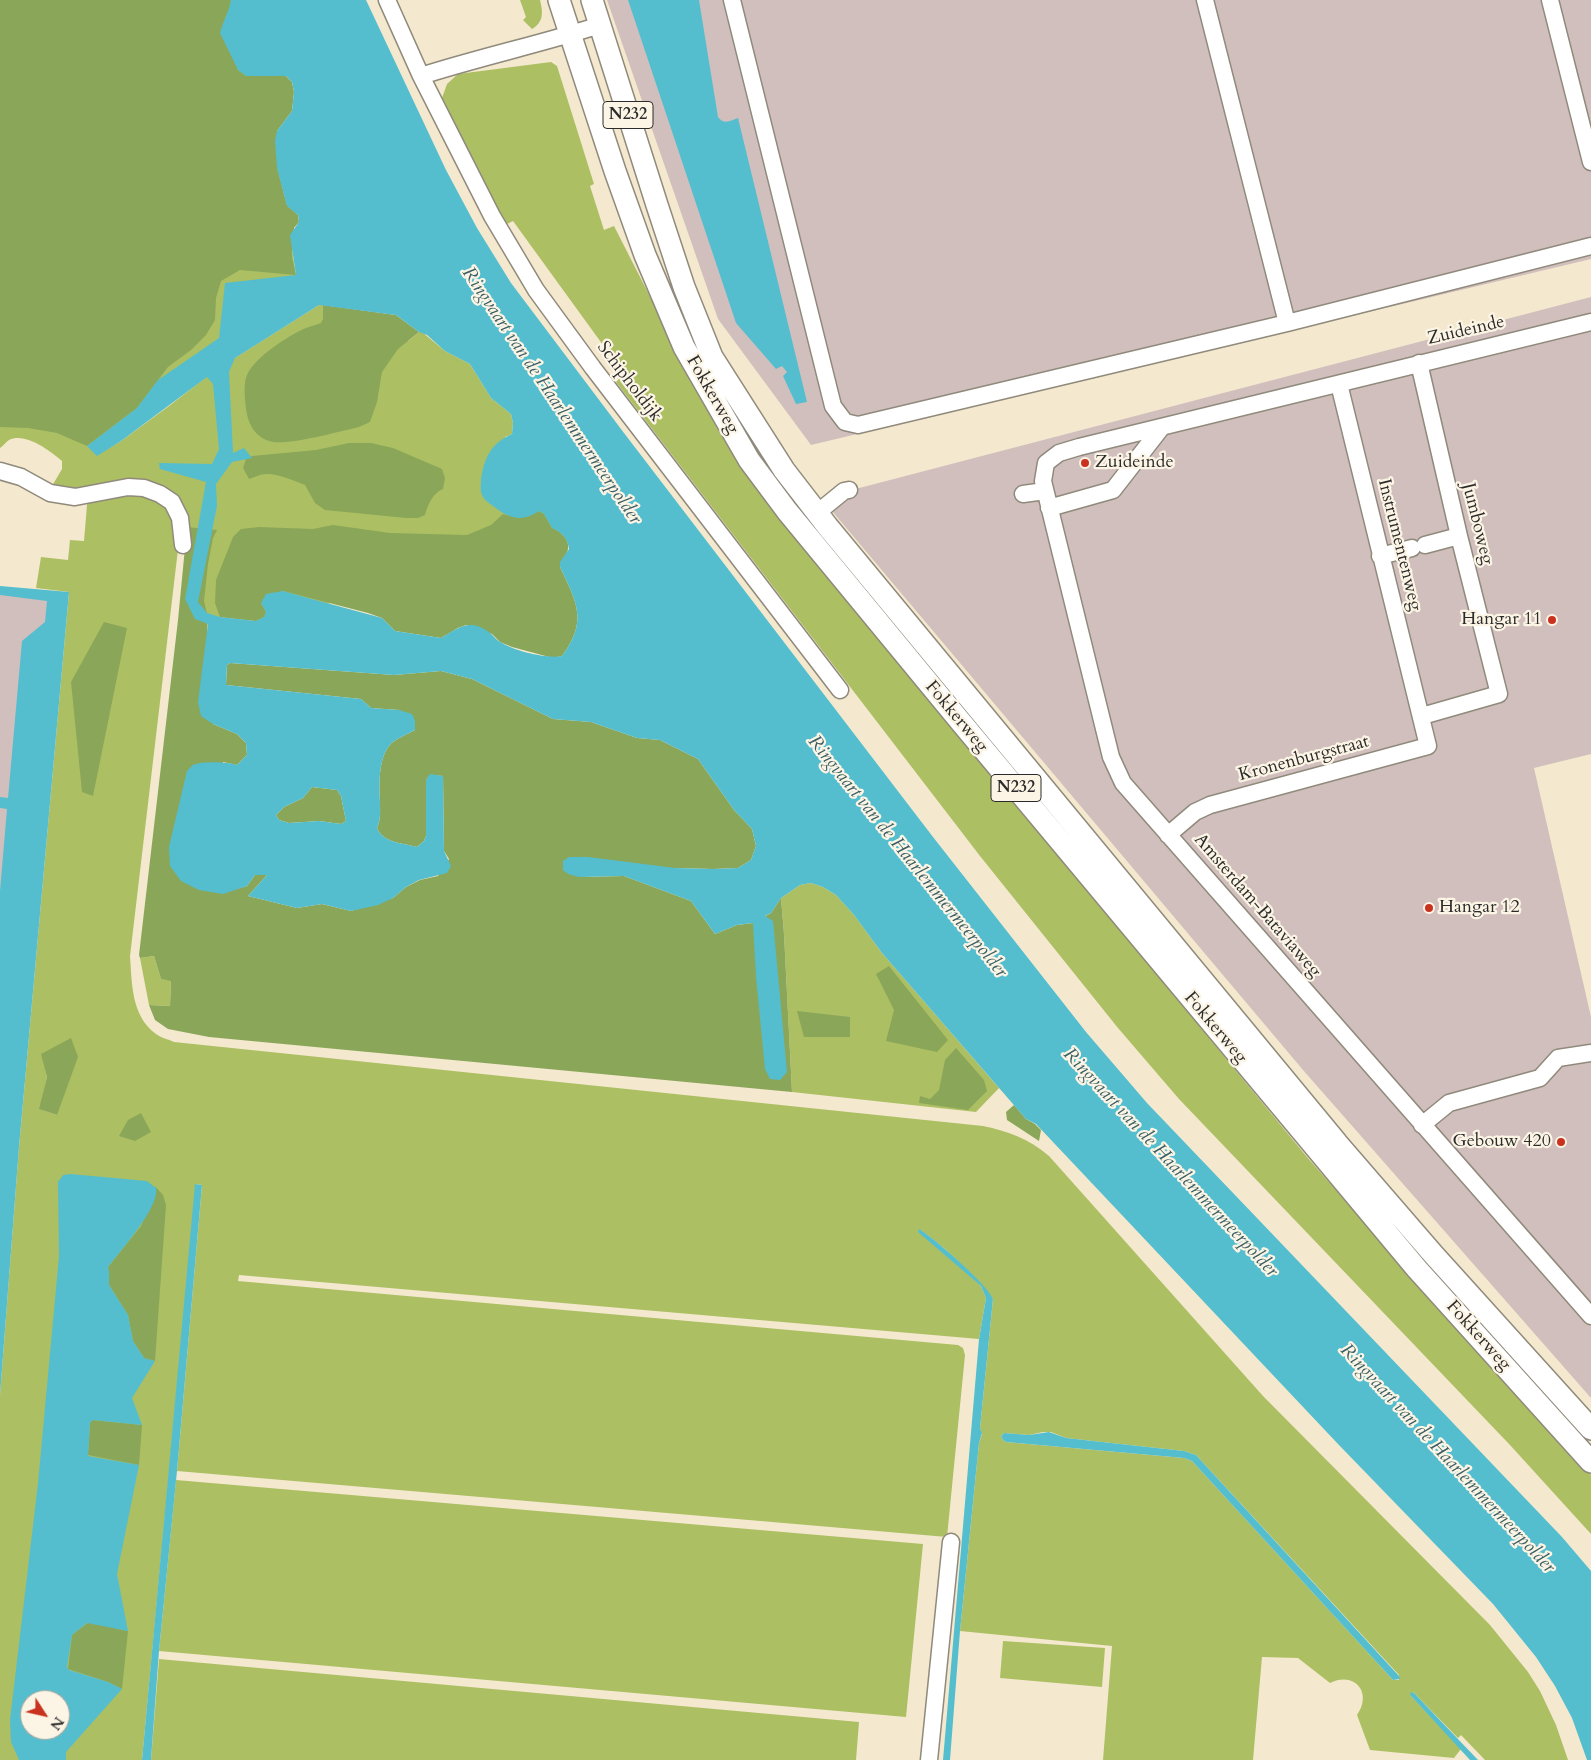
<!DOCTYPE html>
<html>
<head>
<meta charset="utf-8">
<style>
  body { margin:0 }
  #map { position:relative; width:1591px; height:1760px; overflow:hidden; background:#f4e9ce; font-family:Cardo,serif }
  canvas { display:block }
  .north { position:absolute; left:20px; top:1690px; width:50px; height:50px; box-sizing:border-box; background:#fcf5e5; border:1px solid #a8a49b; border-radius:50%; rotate:125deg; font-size:14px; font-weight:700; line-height:20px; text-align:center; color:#2b2b2b }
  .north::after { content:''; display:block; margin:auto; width:18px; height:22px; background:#c8321e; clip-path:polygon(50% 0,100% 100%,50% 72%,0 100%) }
</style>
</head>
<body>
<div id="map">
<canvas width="1591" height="1760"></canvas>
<div class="north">N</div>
</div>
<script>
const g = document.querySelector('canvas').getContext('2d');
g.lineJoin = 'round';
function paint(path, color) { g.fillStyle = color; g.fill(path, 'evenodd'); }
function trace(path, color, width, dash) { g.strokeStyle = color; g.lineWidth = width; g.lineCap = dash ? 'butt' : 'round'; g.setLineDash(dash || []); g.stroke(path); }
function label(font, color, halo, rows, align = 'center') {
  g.font = font + ' Cardo,serif'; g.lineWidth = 4.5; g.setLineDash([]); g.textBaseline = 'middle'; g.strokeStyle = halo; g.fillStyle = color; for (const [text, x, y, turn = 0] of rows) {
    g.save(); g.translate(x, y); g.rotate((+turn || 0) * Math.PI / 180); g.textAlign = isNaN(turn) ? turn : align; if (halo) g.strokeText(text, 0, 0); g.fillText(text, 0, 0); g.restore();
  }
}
const industrial = new Path2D(`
  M607,0H1591V259L811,445L718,319Z
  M1591,297V754L1534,768L1591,1017V1398L1303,1070L821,498Z
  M0,594L52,601L0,1087Z`);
const green = new Path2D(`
  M0,0H253L296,275L97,455L121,441L169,406L214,371L319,305H323L408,341L419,332H422L445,351L470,364L491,398L511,414L513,423L512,434L505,437L568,546L256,621L201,615L187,527L170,495L80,491L52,486L62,469V461C50,451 26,432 9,440C6,442 3,446 0,448Z
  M520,0H540C543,12 544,22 532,29L523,20L526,17Z
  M551,62L557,66L594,184L590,186L604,230L614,226L719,432L773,509L1307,1157L1468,1341L1591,1475V1534L1510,1445L1179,1099L1118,1028L980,856L616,382L624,374L513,221L505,225L442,98L447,84L458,74Z
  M144,492L171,508L179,541L130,956C132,983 131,1016 156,1034C161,1038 168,1039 174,1042L983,1126C1008,1131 1029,1139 1049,1156L1263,1396L1490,1625L1528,1672L1540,1691L1556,1725L1568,1760H1485L1461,1735L1458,1738L1413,1692L1411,1696L1461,1749L1454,1758L1370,1750L1357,1715C1373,1692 1354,1671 1330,1683L1298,1658L1262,1657L1253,1760H1103L1112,1646L960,1631L979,1443L982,1434L980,1428L993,1299C976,1276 943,1245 919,1229L981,1286L986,1298L979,1339L239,1275L238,1281L958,1345L963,1348L965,1355L947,1537L177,1471L202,1185L196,1184L142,1760H0V1395L19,1147L69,592L36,588L41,557L68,560L70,540L84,541L87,505L90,498ZM42,1054L57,1114V1115L40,1109L47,1077ZM1043,1432H1051L1066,1438L1184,1451L1196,1455L1399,1675V1680H1393L1192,1461L1184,1458L1006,1442L1003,1440L1001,1436L1004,1433L1029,1435ZM30,1700H60V1730H30Z
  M811,883L823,887L836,895L854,915L882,953L999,1088L976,1112L792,1092L784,934L781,898L800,885Z
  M154,956L161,979L171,980L170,1006L149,1005L140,958Z
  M176,1480L923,1544L906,1717L159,1651Z
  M1003,1641L1105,1648L1102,1687L1000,1678Z
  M159,1659L859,1722L856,1760H151Z`);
const forest = new Path2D(`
  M0,0H231L230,11L225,18L238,70L246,76H286L292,82L294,92L292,111L277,131V168L287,205L298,215L299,222L294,228L292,257L296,275L240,270L221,281L216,298L215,320L206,335L191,350L168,367L137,408L87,446L57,433L28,428L0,427Z
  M323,305L396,315L419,332L398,349L382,372L377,402L370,422L359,427C341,431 284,447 269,441C254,436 248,423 246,409C245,399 243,384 247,375C255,357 289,335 306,328C311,326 316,325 321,323L323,319Z
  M349,443H371L393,448L442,469L445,478L443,489C433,493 428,504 425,515L418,518H406L325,510L315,503L305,485C294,481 273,471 260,475C256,476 253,478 249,479L243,468L246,459L252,456L316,450Z
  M538,511L544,514L552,528C560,531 570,539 568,549C567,556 561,560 560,567C577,603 588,621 562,656L553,658L512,647L500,642L492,634L466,625L458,628L441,638L395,631L382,618L368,613L283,591L261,603L266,612L264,617L256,621L220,617L215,603L216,580L233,537L241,529L259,527L313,529L333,525L390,533L467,535L491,525L503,514C515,518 528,519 538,511Z
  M187,527L217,530L213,538L208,564L204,601L208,618L207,634L213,724L237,734L246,743L247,755L237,765L223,762L236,889L247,886L255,875H267L248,896L297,908L322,904L351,911L393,898L406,887L420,880L438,876L449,859L444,851L443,776L430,775L426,780V836L424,841L417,847C403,843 383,843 377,828C381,819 380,811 380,801C379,783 378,753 394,741C400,737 408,734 415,730L399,710L371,708L361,699L226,685L227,665L230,663L394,675L441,671L472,679L553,719L591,722L637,738L660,740L698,759L734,810L752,829L756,846L751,860L738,868L713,869L675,868L579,877L624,876L691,901L715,934L737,925L753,923L771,913L781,898L784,934L792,1092L209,1037L168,1029L155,1020L149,1005L170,1006L171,981L161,979L154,956L140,958L139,955L178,620Z
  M104,622L127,628L93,796L82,792L71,682Z
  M312,787L337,790L341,796L346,821L341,824L319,821L289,823L279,820L276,815L284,807L303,798Z
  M889,966L948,1040L937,1052L886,1041L894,1010L876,974Z
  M797,1011L850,1017V1037H804Z
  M71,1038L78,1057L57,1115L39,1109L47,1077L41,1054Z
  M956,1048L984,1080L987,1091L968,1110L919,1103L920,1096L930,1099L939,1090L945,1060Z
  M1014,1105L1026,1119L1035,1124L1041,1130L1039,1141L1007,1120L1006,1112Z
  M141,1113L151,1132L135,1141L119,1136L128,1120Z
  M154,1185L163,1195L166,1205L155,1361L144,1358L133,1341L128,1315L109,1285L108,1267L141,1226L156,1188Z
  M92,1420L142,1425L139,1465L88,1455L90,1423Z
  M89,1622L128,1631L122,1689L108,1682L68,1669L72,1635Z`);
const water = new Path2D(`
  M231,0H366L446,170L477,228L511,283L624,433L933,837L1086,1032L1147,1103L1453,1423L1562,1537L1591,1571V1760H1587L1572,1718L1555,1686L1536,1657L1493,1604L1338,1444L1036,1124L1026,1119L882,953L854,915L836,895L823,887L811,883L800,885L781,898L771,913L765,916L773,921L787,1072L780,1080L770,1079L765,1069L756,977L753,923L737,925L715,934L691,901L624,876L579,877L568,874L563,870V861L569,857H588L675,868L713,869L738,868L751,860L756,846L752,829L734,810L698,759L660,740L637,738L591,722L553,719L472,679L441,671L394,675L230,663L227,665L226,685L361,699L371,708L399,710L412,714L415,721V730C408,734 400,737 394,741C378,753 379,783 380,801C380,811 381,819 377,828C383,843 403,843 417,847L424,841L426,836V780L430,774L443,776L444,851L451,866L447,873L419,880L406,887L393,898L378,905L351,911L322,904L297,908L248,896L267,875H255L247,886L223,894L199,890L181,881L170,866L169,847L187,771C187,771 192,766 193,765C203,761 227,762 237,765L247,755L246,743L237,734L213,724L201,716L198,702L208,624L195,619L185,599L206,482L160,469L159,463L212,464L219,449L213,384L207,377L121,441L97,456L87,446L137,408L158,380L219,338L225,283L296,275L290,235L299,222L298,215L287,206L277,168L275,141L277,131L292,111L294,92L292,82L286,76H246L238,70L220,33C223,21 229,12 231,0ZM319,305L396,315L419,332L427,335L445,351L470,364L491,398L511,414L513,423L512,434C491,443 484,458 481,480C481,484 480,491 482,495C484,500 489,503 493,506C509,518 521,523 539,511L544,514L552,528C562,532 568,539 569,549L560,562V567C577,603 588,621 562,656C547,659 515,651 502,643C497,641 494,636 490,633C470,618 460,627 441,638L395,631L382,618L308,598L283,591L266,594L261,603L266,612L264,617L256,621L220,617L207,613L198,602L217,506L216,484L232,462L252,458L244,448L233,453L229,372L235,358ZM312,787L337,790L341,796L346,821L341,824L319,821L289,823L279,820L276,815L284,807L303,798Z
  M628,0H699L718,117C724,125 730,121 738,118L807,402L796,404L783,376L787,372L782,366L776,369L736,323Z
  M0,586L69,592L19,1147L0,1395V891L7,809L0,808V797L8,798L22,641L45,622L47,601L0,595Z
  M70,1174L147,1181L156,1188C160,1207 120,1251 108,1267L109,1272V1285L128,1315L133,1341L144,1358L155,1361L132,1398L142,1425L93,1420L90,1423L88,1456L139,1465L117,1574L128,1631L87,1623L72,1635L67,1667L69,1670L108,1682L122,1689L66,1752V1760H19L11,1742L10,1720L38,1483L59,1256L58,1182L63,1175ZM30,1700H60V1730H30Z
  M195,1184L202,1185L177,1471L159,1651L151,1760H142Z
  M919,1229C933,1237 988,1285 993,1299L980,1428L982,1433L979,1443L960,1631L950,1760H943L979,1339L986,1298L981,1286L918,1232Z
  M1049,1432L1066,1438L1184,1451L1196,1455L1399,1676L1400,1679L1393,1680L1192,1461L1184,1458L1006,1442L1003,1440L1001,1436L1004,1433L1029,1435Z
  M1412,1692L1414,1693L1478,1760H1470L1411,1696L1410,1694Z`);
const minor = new Path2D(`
  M387,0L421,76L492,216L536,290L593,368L840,690
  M732,0L833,406L845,422L858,425L1287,323
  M1205,0L1287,323L1591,246
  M1550,0L1591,162
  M421,76C480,57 541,44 600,25
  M1591,322L1079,447L1059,453L1046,463L1043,481L1111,757L1123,783L1591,1316
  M1419,363L1459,536L1499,694L1422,716
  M0,471L21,477L50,493L75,497L128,487L144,488L160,494L172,502L180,518L183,545
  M1023,494L1045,491
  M1049,508L1113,490L1162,427
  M817,513L844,491L849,490
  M1425,545L1459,536
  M1380,556L1412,548
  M1168,835L1195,812L1210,805L1428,746L1339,384
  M1422,1125L1449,1103L1540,1078L1558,1058L1591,1053
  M929,1760L951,1542`);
const major = new Path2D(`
  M559,0L615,171L645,255L684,347L749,460L787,511L960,721L1417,1269L1591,1462
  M592,0L657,205L684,287L712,357L784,470L828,527L1337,1143L1433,1254L1591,1429`);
const markers = [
  [1085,463,5,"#c8321e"],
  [1552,620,5,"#c8321e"],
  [1429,908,5,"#c8321e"],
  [1561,1142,5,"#c8321e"]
];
const shields = [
  [628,115,50],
  [1016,788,50]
];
const shieldNames = [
  ["N232",628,115],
  ["N232",1016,788]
];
const streetNames = [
  ["Zuideinde",1466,331,-13],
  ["Schipholdijk",629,382,53],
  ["Fokkerweg",712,395,60],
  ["Jumboweg",1477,524,76],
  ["Instrumentenweg",1399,545,76],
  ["Fokkerweg",956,717,50],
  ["Kronenburgstraat",1304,759,-15],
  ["Amsterdam-Bataviaweg",1257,906,49],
  ["Fokkerweg",1215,1028,50],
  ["Fokkerweg",1478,1336,48]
];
const poiNames = [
  ["Zuideinde",1095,463],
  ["Hangar 11",1542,620,"right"],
  ["Hangar 12",1439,908],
  ["Gebouw 420",1551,1142,"right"]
];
const waterNames = [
  ["Ringvaart van de Haarlemmermeerpolder",551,396,56],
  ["Ringvaart van de Haarlemmermeerpolder",907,857,51],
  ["Ringvaart van de Haarlemmermeerpolder",1170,1163,47],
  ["Ringvaart van de Haarlemmermeerpolder",1447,1459,47]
];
paint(industrial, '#d1bfbd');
paint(green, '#adbf63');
paint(forest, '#8aa659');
paint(water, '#54becf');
trace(minor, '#908a7c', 19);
trace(major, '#908a7c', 24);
trace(minor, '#fff', 16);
trace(major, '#fff', 21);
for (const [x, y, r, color] of markers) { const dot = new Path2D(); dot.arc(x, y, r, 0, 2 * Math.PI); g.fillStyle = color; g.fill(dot); trace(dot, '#fcf5e5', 2); }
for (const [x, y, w] of shields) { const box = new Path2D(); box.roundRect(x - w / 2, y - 13.5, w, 27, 4); g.fillStyle = '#fcf5e5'; g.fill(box); trace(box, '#2b2b2b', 1); }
label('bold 16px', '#2b2b2b', null, shieldNames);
label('18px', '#2b2b2b', '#fcf5e5', streetNames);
label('18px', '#2b2b2b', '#fcf5e5', poiNames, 'left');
label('italic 19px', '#395e64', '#fcf5e5', waterNames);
</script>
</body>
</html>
